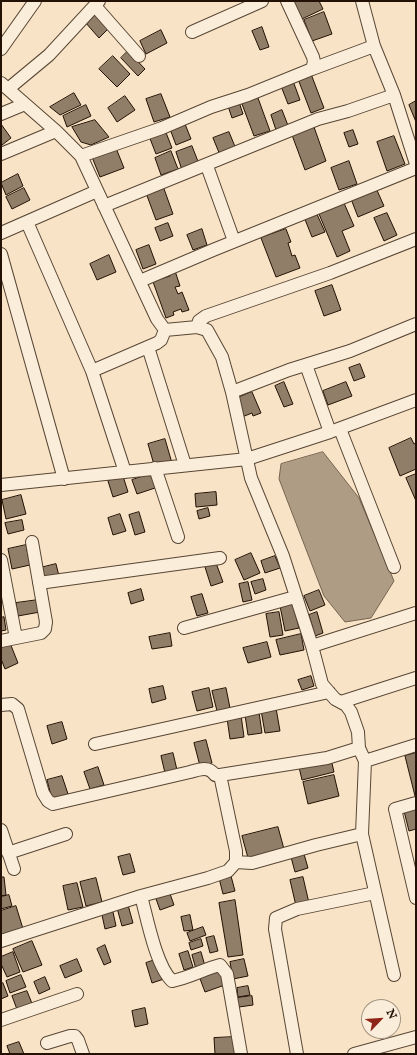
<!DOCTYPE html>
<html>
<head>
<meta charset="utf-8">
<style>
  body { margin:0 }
  #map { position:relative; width:417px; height:1055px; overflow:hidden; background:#f8e3c6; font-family:"IM FELL English",serif }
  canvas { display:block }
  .frame { position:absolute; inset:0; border:2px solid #221104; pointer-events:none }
  .north { position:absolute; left:361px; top:999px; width:40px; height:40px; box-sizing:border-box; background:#faedda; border:1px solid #a49584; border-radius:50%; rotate:65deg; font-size:11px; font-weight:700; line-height:16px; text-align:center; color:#221104 }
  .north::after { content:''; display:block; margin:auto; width:14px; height:18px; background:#8f2418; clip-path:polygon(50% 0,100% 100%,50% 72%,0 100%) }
</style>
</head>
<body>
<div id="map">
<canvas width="417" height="1055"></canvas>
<div class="frame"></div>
<div class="north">N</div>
</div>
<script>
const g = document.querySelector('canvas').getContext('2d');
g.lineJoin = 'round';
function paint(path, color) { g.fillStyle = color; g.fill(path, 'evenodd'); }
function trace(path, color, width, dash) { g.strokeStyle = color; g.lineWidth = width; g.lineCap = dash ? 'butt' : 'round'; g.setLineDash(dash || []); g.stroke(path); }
const water = new Path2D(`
  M323,452L359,498L394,581L371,618L345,622L324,596L279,479L281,464Z`);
const building = new Path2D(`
  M294,1H319L323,9L302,19Z
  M324,12L332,34L312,41L304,20Z
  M94,13L109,28L99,38L85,22Z
  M262,27L269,47L260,50L252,31Z
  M161,30L167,43L146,54L140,41Z
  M128,51L145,69L138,76L121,58Z
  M113,56L130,74L117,87L99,69Z
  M311,74L324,108L311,113L298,79Z
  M293,81L300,100L288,104L281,86Z
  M74,93L81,105L60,115L50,107Z
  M161,94L170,117L154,122L146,99Z
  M125,96L135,110L117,122L108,108Z
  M258,98L270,131L254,136L242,104Z
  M416,101V122L409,105Z
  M239,102L243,114L232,118L228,106Z
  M86,105L91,116L67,127L63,116Z
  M282,110L289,128L277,133L271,115Z
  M95,120L109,137L91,145L81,142L72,127Z
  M1,124L11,138L2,145H1Z
  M185,124L191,139L176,145L170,129Z
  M314,127L326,161L305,170L292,135Z
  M165,130L172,148L156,154L149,136Z
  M353,130L358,144L349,147L344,133Z
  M229,132L236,149L220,155L213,138Z
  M394,136L405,164L387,171L377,142Z
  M192,146L199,164L182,170L176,152Z
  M116,148L124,168L100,177L92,157Z
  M171,151L178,169L161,175L155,158Z
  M349,161L357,184L339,190L331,168Z
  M18,174L23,186L6,195L1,183Z
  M163,186L173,214L156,220L146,193Z
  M24,188L30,200L12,209L6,197Z
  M376,188L384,206L358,217L351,199Z
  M344,203L354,226L342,231L350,251L337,257L319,214Z
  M316,212L325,232L312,237L304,217Z
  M387,213L397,235L384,241L374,218Z
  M168,223L173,236L160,241L155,228Z
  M202,229L207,245L193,250L187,235Z
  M286,229L291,242L288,243L292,256L295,255L300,268L276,277L261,238Z
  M149,245L156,264L143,269L136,250Z
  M109,255L116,272L97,280L90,264Z
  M175,271L180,286L175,287L178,294L182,292L189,310L182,312L181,309L173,312L174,315L166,318L152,279L159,276L160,279L170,276L169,273Z
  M332,285L341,310L324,316L315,291Z
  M360,364L365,377L354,381L349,368Z
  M284,382L293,404L284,407L275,386Z
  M346,382L352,396L328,405L323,391Z
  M252,392L261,413L253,416L252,413L242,417L235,399Z
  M411,438L414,444L416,443V469L400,476L389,448Z
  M165,439L172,463L155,468L148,444Z
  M154,473L158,487L137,494L132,480Z
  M416,474V501L406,478Z
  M123,476L128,492L113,497L108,481Z
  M216,492L217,505L196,507L195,494Z
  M21,495L26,514L6,519L2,500Z
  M208,508L210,516L199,519L197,511Z
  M139,512L145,532L135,535L129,515Z
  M120,514L126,531L113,535L108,518Z
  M22,520L24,530L8,534L5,523Z
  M26,545L30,565L12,569L8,549Z
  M251,553L260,573L244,580L235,560Z
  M275,556L280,568L265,573L261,561Z
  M216,563L223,582L211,586L205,567Z
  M56,564L59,576L43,580L40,568Z
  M263,579L266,590L255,594L251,582Z
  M248,582L252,600L243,602L239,584Z
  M141,589L144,600L131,604L128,593Z
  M319,590L325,605L310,611L304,596Z
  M202,594L208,613L197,616L191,597Z
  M38,600L40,612L18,616L16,603Z
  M293,603L299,628L285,631L280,606Z
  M279,612L283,635L270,637L266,614Z
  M317,612L323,633L315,636L309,615Z
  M4,617L6,630L1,631V618Z
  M170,633L172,646L152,649L149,637Z
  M301,634L304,650L280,655L276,640Z
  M267,642L271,657L248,663L243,648Z
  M10,643L18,663L5,669L1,659V647Z
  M311,676L314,686L302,690L298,680Z
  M163,686L166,699L152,703L149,689Z
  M209,688L213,707L197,711L192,692Z
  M226,688L230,708L217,711L212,691Z
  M276,708L280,731L265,733L261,710Z
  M259,712L262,733L248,735L245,715Z
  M241,715L244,737L230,739L227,718Z
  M62,722L67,739L52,744L47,726Z
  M206,740L212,763L200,766L194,743Z
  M173,753L177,770L165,773L161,756Z
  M416,753V796H415L405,756Z
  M331,759L334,772L302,780L299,767Z
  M98,767L104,785L90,789L84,772Z
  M334,775L339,796L308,804L303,782Z
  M62,776L68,794L52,799L47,780Z
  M416,808V829L409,831L404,811Z
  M278,827L284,849L248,858L242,836Z
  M130,854L135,872L123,875L118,857Z
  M304,854L308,868L295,872L291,857Z
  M231,876L235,891L223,894L219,878Z
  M1,877H4L6,895L1,896Z
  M303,877L309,903L296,906L290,880Z
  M96,878L102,902L86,906L80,882Z
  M77,883L83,907L68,910L63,886Z
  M169,891L174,905L160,910L155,896Z
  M9,895L12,906L1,909V897Z
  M235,900L243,955L228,957L219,903Z
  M128,905L133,923L122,926L117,908Z
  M16,906L24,932L1,939V911Z
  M113,912L116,926L105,929L102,915Z
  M190,915L193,930L184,931L181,917Z
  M203,927L206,935L190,941L187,933Z
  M214,936L218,951L210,953L206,938Z
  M201,939L203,946L191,950L189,943Z
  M32,941L42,965L23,972L13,949Z
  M105,945L111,962L104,965L97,949Z
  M188,951L193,967L184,970L179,954Z
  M13,952L20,972L7,977L1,964V957Z
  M201,952L205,966L196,969L192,955Z
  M77,959L82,971L65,978L60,966Z
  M158,959L164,979L152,983L146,963Z
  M244,959L248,976L233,979L230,962Z
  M219,969L225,985L205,992L199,976Z
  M21,975L26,987L10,993L6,981Z
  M45,977L50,989L39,994L34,982Z
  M3,983L8,996L1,999V984Z
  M248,986L250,995L238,997L237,988Z
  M27,991L33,1006L18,1012L12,996Z
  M252,996L253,1005L239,1007L237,998Z
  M145,1008L148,1024L135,1027L132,1011Z
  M234,1037L235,1054H215L214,1038Z
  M19,1042L24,1054H10L7,1046Z`);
const minor = new Path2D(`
  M362,1L374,46L394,95L416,164
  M95,6L139,56
  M192,32L262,1
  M1,49L35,1
  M312,69L374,46
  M1,83L56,131L81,156L157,319L165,330L197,327L207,330L222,357L232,392L251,478L283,556L312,646L322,684L335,699L346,705L351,712L358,732L359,748L365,761L362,834L394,975
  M8,89L49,55L99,1
  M1,114L25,104
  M1,154L56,131
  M81,156L162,128L211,107L248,95L312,69L314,62L313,57L287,1
  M207,166L234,241
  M104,206L318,119L348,111L394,95
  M27,222L92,371L125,472
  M1,233L97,191
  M1,254L64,479
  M140,281L213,250L416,168
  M197,327L199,321L206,316L330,273L416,239
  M148,347L185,465
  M306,365L330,432
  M92,371L157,343L161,340L165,330
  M232,392L289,370L350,351L416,324
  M340,429L394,567
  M155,468L178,537
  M1,485L247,459L330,432L416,400
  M1,560L16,638
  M39,583L220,558
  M184,628L295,597
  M1,641L41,633L45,629L46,622L32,542
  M312,646L416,613
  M341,702L416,678
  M1,705L12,704L18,709L43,793L48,801L53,804L190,772C200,769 209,766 215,775H220L236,851V862L228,871L208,878L141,896L1,941
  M95,744L329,692
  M365,761L416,745
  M220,775L327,758L359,748
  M416,803L395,809L416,898
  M1,830L14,869
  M8,853L66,834
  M236,862L252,863L316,845L362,834
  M141,896C147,918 156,966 172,981C189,978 204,969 220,965L227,974L241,1054
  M1,1020L77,994
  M47,1043L70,1036H75L78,1040L83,1054
  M297,1054L275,929L276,918L297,909L375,893
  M354,1054L416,1037`);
paint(water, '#af9c84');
trace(water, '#776451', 1);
paint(building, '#917e69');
trace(building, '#221104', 1);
trace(minor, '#584634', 14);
trace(minor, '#faedda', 12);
</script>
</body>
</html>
